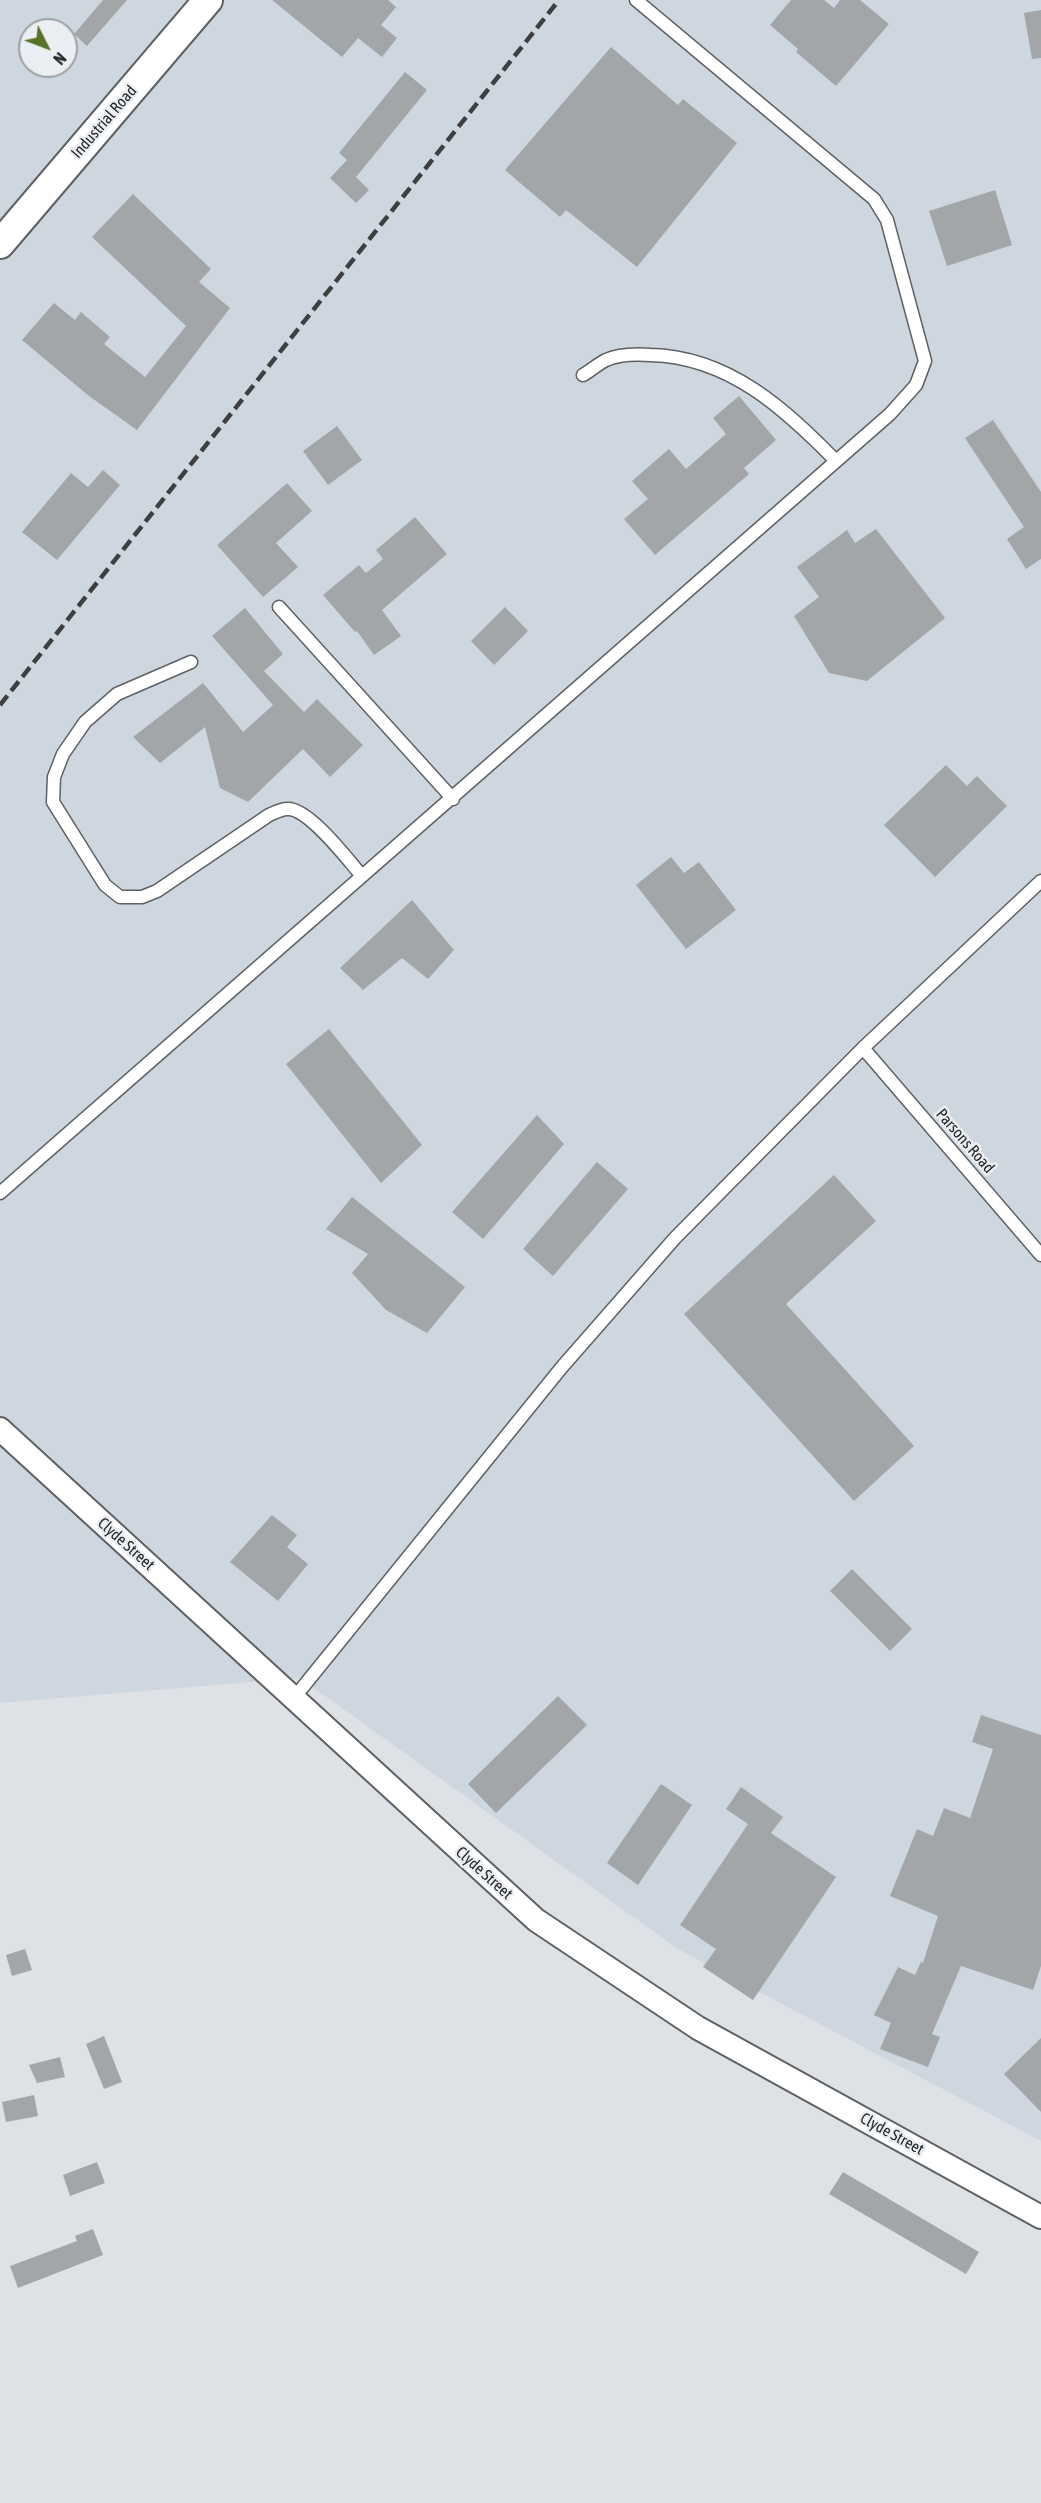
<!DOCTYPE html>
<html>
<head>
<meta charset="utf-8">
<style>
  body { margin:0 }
  #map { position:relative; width:1041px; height:2503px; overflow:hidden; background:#dee2e6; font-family:"Asap Condensed",sans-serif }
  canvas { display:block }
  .north { position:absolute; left:18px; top:18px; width:60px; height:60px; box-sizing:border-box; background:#ebeff3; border:2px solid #9c9fa2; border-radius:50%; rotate:132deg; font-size:16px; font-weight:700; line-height:24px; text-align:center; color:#262728 }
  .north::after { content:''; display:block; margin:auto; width:21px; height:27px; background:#557226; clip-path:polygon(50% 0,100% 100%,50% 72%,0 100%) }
</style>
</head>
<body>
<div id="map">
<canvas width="1041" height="2503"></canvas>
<div class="north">N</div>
</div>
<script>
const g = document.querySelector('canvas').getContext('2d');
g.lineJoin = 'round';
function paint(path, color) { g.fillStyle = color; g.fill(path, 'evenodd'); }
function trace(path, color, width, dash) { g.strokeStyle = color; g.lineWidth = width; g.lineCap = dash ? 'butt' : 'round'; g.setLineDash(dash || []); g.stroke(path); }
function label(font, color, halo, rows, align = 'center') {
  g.font = font + ' "Asap Condensed",sans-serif'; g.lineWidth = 5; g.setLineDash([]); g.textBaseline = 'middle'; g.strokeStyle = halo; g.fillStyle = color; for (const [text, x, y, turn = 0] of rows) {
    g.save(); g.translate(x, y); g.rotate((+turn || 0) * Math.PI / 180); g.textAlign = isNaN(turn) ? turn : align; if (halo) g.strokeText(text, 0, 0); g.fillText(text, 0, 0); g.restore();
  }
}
const built = new Path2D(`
  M0,0H1041V2141L678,1949L300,1678L0,1703ZM30,30H66V66H30Z`);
const building = new Path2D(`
  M103,0H127L87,46L74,34Z
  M272,0H388L396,7L381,25L397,38L382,57L358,38L342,57Z
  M791,0H824L834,8L840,0H860L889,24L836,86L796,52L798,49L770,25Z
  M1041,10V58L1032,59L1024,13Z
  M611,47L678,105L683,99L737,143L637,267L566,210L560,217L505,170Z
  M405,72L427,90L356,177L369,190L356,203L330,178L347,160L339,153Z
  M995,190L1012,245L947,266L929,211Z
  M133,194L211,269L199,282L230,308L137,430L89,396L22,340L54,303L75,320L81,312L110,337L104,344L145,377L186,326L92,237Z
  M739,396L776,440L744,468L749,474L655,555L624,519L648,499L632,481L669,449L686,469L726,434L713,418Z
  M993,420L1041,492V559L1026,569L1007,539L1024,527L965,438Z
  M337,426L362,460L328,485L303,451Z
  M103,470L120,485L57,560L22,532L71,473L88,487Z
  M287,483L312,511L276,543L298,567L263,597L217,545Z
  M415,517L447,554L382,610L401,636L374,655L357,631L355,632L323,595L359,565L366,573L383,559L376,550Z
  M876,529L945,618L867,681L829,673L794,616L819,597L797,567L847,530L855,543Z
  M505,607L528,631L494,665L471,641Z
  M245,608L283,654L264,671L304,712L317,699L363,745L330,777L303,749L248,802L220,788L205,727L160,763L133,737L203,683L243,732L273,705L212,636Z
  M946,765L967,786L977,776L1007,806L935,877L884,825Z
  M671,857L684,873L699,862L736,910L686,949L636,885Z
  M412,900L454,950L428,979L402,958L363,990L340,968Z
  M329,1029L422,1145L381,1183L286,1064Z
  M537,1115L564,1144L483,1239L452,1212Z
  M597,1162L628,1189L553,1276L523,1249Z
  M834,1175L876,1221L786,1304L914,1446L854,1501L684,1314Z
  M352,1197L465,1287L427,1333L386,1310L352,1273L368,1254L326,1229Z
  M272,1515L297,1535L287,1547L308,1564L278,1601L230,1562Z
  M852,1569L912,1629L890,1651L830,1591Z
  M558,1696L587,1725L496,1813L468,1784Z
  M981,1715L1041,1735V1966L1033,1990L961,1966L932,2034L940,2037L928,2067L880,2049L891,2023L874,2015L898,1967L915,1975L921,1962L923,1963L938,1916L890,1896L917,1829L933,1836L944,1808L970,1818L993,1749L972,1742Z
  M661,1784L692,1805L638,1885L607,1863Z
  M741,1787L783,1817L771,1833L836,1877L753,2000L703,1967L716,1949L680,1925L748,1824L726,1809Z
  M25,1949L32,1970L12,1976L6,1955Z
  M104,2036L122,2082L104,2089L86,2044Z
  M1041,2038V2112L1004,2074Z
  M60,2057L65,2077L37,2083L29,2065Z
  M34,2095L38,2116L6,2122L2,2102Z
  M97,2162L105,2183L70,2196L63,2175Z
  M843,2172L979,2252L966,2274L829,2194Z
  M93,2229L103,2255L18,2288L10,2266L77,2241L75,2236Z`);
const service = new Path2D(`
  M583,375C590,371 598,364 606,360C619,354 637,354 651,355C729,357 785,409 836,461
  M279,607L453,799
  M191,662L117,694L85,722L63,754L54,777L53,802L105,885L120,897H142L157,891L269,815C274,813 281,809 287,809C308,807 348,860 362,876
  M863,1048L1041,1255
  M0,1193L890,414L916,385L925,361L887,220L874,199L636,0
  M294,1698L562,1367L675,1238L863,1048L1041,881`);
const minor = new Path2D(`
  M0,1429L536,1920L698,2028L1041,2217`);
const tertiary = new Path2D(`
  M0,244L208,0`);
const rail = new Path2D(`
  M0,705L559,0`);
const streetNames = [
  ["Industrial Road",104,122,-49],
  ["Parsons Road",965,1141,49],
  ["Clyde Street",126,1544,42],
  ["Clyde Street",484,1873,42],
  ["Clyde Street",892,2134,29]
];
paint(built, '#ced7e0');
paint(building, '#a2a6a9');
trace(service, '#5e6164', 15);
trace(minor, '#5e6164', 26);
trace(tertiary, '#5e6164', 32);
trace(service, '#fff', 12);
trace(minor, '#fff', 22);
trace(tertiary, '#fff', 28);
trace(rail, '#3e3f41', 4.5, [12, 6]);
label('16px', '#262728', '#ebeff3', streetNames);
</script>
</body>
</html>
